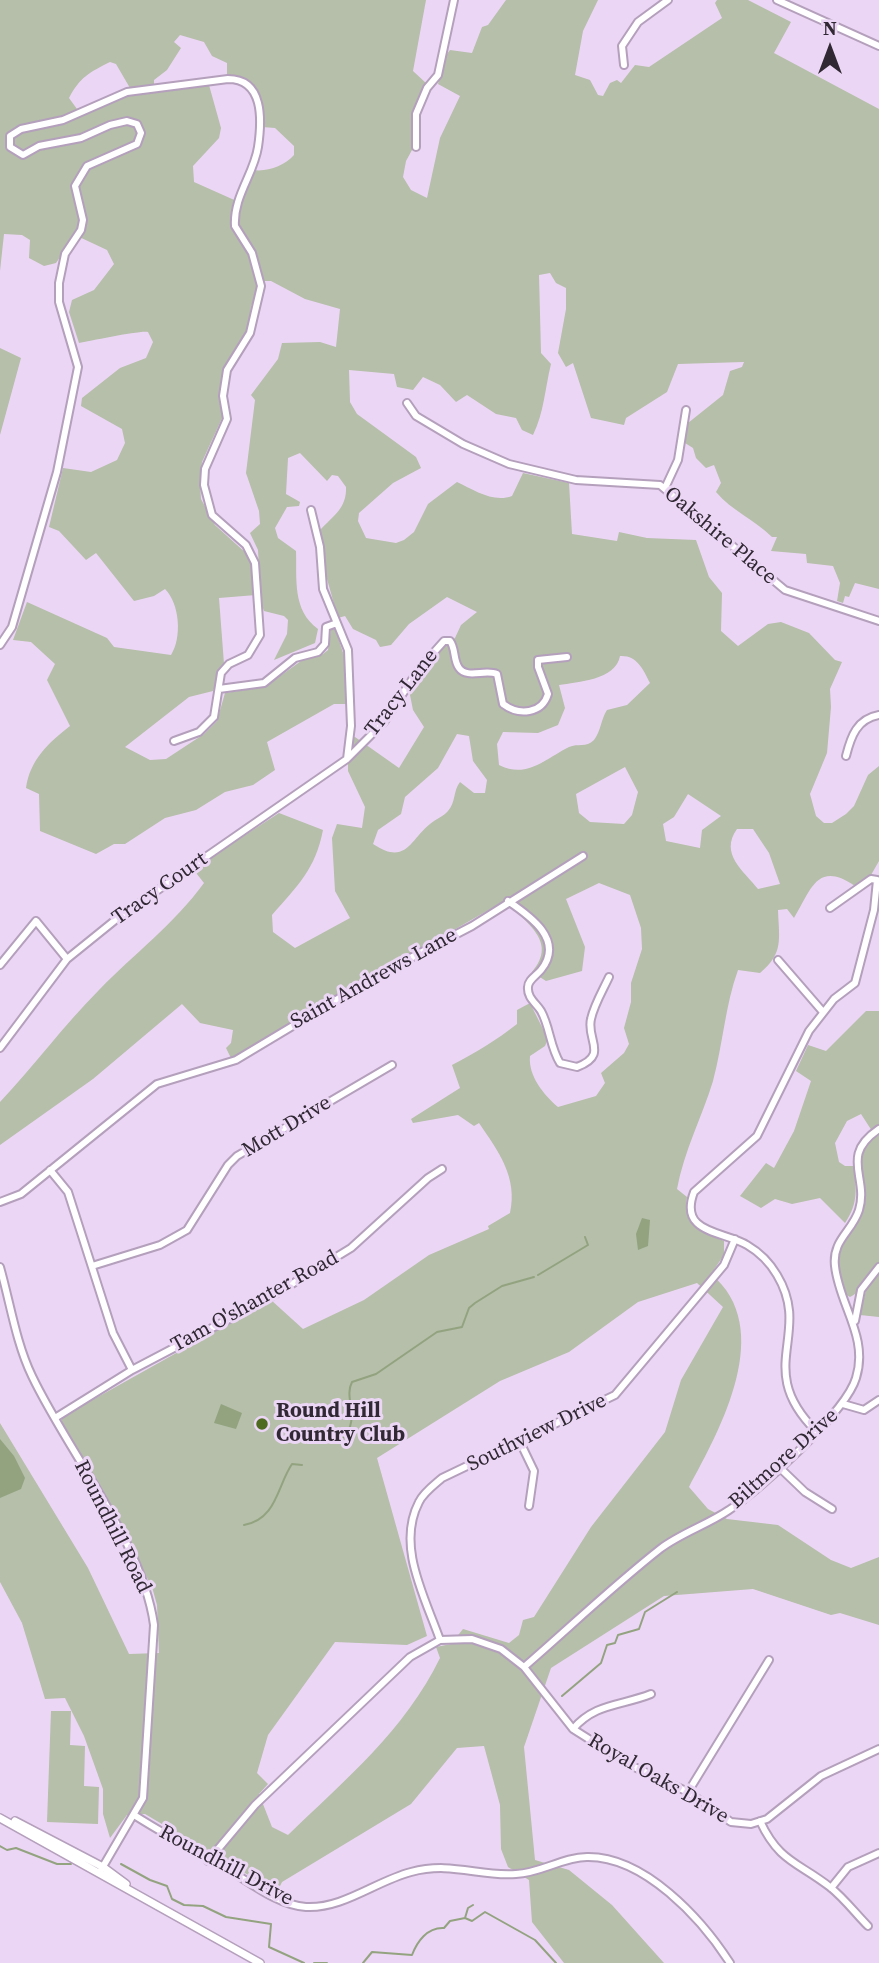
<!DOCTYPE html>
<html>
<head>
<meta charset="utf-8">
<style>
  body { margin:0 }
  #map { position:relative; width:879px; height:1963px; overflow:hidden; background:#ecd6f5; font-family:"Source Serif 4",serif }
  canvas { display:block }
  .north { position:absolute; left:795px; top:14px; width:70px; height:70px; -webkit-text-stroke:5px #ecd6f5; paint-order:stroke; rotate:0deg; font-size:19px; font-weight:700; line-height:28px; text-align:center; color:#302833 }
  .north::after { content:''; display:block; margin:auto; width:24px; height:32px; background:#302833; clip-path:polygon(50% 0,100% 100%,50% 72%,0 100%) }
</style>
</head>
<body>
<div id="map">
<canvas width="879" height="1963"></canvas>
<div class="north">N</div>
</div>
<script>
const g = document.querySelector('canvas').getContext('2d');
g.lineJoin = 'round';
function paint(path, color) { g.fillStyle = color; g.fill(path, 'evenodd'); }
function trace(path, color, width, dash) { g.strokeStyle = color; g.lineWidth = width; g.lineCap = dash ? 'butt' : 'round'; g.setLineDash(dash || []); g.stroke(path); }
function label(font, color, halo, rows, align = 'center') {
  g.font = font + ' "Source Serif 4",serif'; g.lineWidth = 6; g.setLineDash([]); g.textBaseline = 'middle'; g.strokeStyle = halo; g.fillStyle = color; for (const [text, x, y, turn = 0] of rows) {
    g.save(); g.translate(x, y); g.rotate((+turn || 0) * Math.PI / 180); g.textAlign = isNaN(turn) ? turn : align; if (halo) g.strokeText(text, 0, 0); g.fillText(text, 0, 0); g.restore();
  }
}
const green = new Path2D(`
  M0,0H426L413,71L427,84L412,113V150L406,161L403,177L411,190L427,198L440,138L460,96L438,84L447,54L450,50L472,53L482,27L488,25L506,0H598L583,31L575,75L590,80L598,95L603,96L610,83L617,80L621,83L635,65L649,67L722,18L715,3L717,0H748L791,22L774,53L879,109V589L855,583L849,597L845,596L843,603L837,601L840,583L833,566L807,563L806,554L771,551L777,537H772C755,520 732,511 716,492L721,483L714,465L706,468L696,458L693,448L685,443L688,423L723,395L730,371L742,367L744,362L678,364L667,392L626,418L624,425L591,418L573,363L566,367L558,353L566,309V288L556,283L550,273L539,275L541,353L551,364C545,388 544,413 533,435L522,430L516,418L496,414L467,395L456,402L440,385L423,377L413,390L397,387L394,374L349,370L350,402L357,414L416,457L421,468L393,483L359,513L358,521L366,538L396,543L404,540L414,532L428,504L457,482C474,490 493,503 512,496L523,473L569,483L572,534L617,541L619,532L647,538L696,540L709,577L722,593L721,631L738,646L768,624L781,622L809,633L835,660L842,662L830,689L831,707L827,753L810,794L816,816L824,823H832L846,814L854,806L868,775L879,766V861L871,875L855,886C817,860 811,890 794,918L787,909L778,910C779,939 784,953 760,973L738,970C725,1006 723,1044 713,1081C702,1117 684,1151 677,1189L687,1197C682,1225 702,1232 724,1241V1255L711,1274C776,1328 721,1428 689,1487L708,1509L727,1519L778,1525L831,1560L851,1568L879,1557V1625L840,1613L831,1615L753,1589L664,1596L551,1668L524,1747L535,1860L569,1870L612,1905L664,1963H564L532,1922L529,1880L508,1867L501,1849L500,1805L484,1746L457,1748L411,1804L282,1882L277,1892L145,1814L127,1815L110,1838L103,1814V1789L84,1736L65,1698L45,1699L22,1623L0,1582V1423L88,1568L129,1654L159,1653L157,1605L152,1587L62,1422V1417L271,1300L303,1329L364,1300L429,1255L489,1229L488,1226L510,1213C518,1177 498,1151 479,1123L474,1126L458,1115L413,1123L411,1119L460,1088L452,1065C475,1053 497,1040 517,1024V1010L530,1003L548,1039L545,1046L530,1056C528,1076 544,1095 558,1107L596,1096L605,1083L601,1073L624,1053L629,1044L624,1028L631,1002V983L642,949L641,928L630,895L599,883L566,899L585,947L582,971L546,981L532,972C559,940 524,923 506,900L231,1058L226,1048L231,1043L233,1030L200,1023L182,1004L93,1079L0,1145V1102C34,1066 64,1025 99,990C134,954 174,924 204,883L193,869L279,813L323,830C315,870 298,885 272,915L273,932L295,948L350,918L335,891L332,838L337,824L362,828L365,807L348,771V738L355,737L399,768L424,727L413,710L409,690L436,654L455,638L461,625L477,612L447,597L409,624L391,645L380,647L376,640L353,629L345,616L338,618L327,579L320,530C333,516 347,508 346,487L338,476L332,475L327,481L300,453L288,458L286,494L300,502L299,506L287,507L275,528L278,538L296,551C297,579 292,610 318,629L315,643L274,660L287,634L288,620L284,616L264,611L261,603L258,550L250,533L260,524L259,511L246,473L255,400L251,395L278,359L282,343L320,342L336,347L340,309L305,299L271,281H259L256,298L251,306L249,329L226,366L220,395L223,416L202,462L200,483L201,499L215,525L247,554L254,569L256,595L219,598L224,664L213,691L189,697L125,747L150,760L166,759L204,734L217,721L225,693L265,687L301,661L323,654L328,650L331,629L335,628L347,665V704H334L267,742L275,770L253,785L225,792L196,810L165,818L125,844H114L96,854L40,831L39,794L26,788C30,760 48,743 70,726L47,680L55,664L31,642L13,640L27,602L107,638L114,647L171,655C182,638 180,604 165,589L154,596L134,601L96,553L86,560L59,531L49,527L63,468L91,472L117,460L125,443L122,429L81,406L82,398L120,368L146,358L153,342L148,332C141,330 90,341 79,343L69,312L72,300L94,290L114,264L107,250L75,235L56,263L44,266L29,258L30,240L22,235L4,234L0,271ZM180,35L204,42L212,56L227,63V76C258,73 264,102 262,127L275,128L294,146V155C284,166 268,172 253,170L241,203L194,182L193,166L219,138L221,128L209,85L154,89V80L167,70L181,48L174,42ZM110,62L116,64L130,88L77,109L69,98C80,77 90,72 110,62ZM620,656C637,655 643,669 650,683L627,705L607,710C601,719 601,731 594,740C586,748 578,743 569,747C545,759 527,779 499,765L497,744L503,732L538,733L558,725L565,708L559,685C577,682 616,680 620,656ZM457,734L469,736L473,761L487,780L485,793H474L460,782C453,791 456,802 448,811C444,816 436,819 430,824C410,840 406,866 373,844L378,830L401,814L405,797L438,768ZM625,767L638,792L632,815L624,824L590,822L579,813L576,794ZM688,794L721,816L702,830L700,848L666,841L663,824L674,817ZM737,829H753L769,853L780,884L758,889C744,871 719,854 737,829ZM697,1283L723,1307L681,1380L665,1432L591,1527L534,1617L523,1620L519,1635L509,1643L463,1629L451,1644L436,1647L440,1658C405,1730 345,1780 288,1835L272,1827L259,1794L268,1784L257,1773L268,1735L335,1642L407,1645L427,1636L377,1458L500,1381L569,1352L638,1302Z
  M0,348L21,358L0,435Z
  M866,1011H879V1128L872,1131L861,1114L847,1121L835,1143L839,1162L845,1166H854C856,1189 859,1202 845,1223L820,1198L792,1204L775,1199L761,1208L740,1196L766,1163L774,1168L794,1131L811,1081L796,1071L808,1045L826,1051Z
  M879,1133V1264C869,1273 861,1293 850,1297L845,1294C827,1234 850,1252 863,1208C873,1175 841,1165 879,1133Z
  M879,1273V1317L860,1315L866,1290Z
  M51,1711H71L70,1745L85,1746L84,1786L99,1787L98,1824L47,1822Z`);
const water = new Path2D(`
  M642,1218L650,1220L648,1246L638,1250L636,1234Z
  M221,1404L242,1413L236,1429L214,1423Z
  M0,1439L14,1456L25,1478L21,1489L0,1498Z`);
const stream = new Path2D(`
  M538,1275L588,1245L585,1237
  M342,1440C362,1418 343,1399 352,1382L376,1374L437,1332L462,1327L469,1308L475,1303L502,1286L534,1277
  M244,1525C277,1519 277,1486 292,1464L302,1465
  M562,1696L601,1663L607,1645L615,1643L618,1635L639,1629L645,1612L677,1592
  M0,1846L7,1850L16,1848L57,1864H71
  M121,1864L150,1880L167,1886L172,1899L184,1905L203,1906L226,1917L271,1924L269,1947L304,1963
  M465,1918L468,1908L473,1905
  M314,1963H327
  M363,1963L372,1952L412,1955C417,1942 427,1927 444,1928L450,1921L465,1918L472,1921L485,1912L535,1940L556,1963`);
const minor = new Path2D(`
  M777,0L879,46
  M624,65L622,46L638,22L668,0
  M416,147V114L427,88L438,75L454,0
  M407,403L416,416L463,444L509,464L576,480L660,485L785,590L879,621
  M665,488L678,460L686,410
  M311,510L320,547L323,589L348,650L351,726L347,759
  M0,645L12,627L57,472L78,367L59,302V283L65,254L81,230L83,220L75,186L87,166L137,144L141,133L137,124L127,121L110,125L81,138L39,146L23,155L10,147V136L21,129L63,120L127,92L228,79C264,79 262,120 258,147C254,174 233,197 235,226L252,253L261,286L250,333L227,370L223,396L227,419L205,469L204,485L212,515L246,545L255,563L260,635L248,655L229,664L221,673L214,717L199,732L174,741
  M219,689L264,683L295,658L318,652L325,644L326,627L337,623
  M846,756C851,736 857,719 879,715
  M508,901C530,916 565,940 541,970C536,976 528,980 528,987C527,998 536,1003 541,1011C550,1027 550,1047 560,1063L577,1067C609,1055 586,1040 591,1019C594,1005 603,990 609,977
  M778,960L823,1012
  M0,965L36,921L67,959
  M0,1048L67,959L119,917L347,759L384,722L419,669L444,641H450C456,649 453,660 459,668C467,679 485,669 497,674L503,704C519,716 542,714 548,694L538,667V660L567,657
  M50,1170L68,1192L113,1333L132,1370
  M0,1202L21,1194L157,1084L236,1060L376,976L472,926L583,856
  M92,1266L160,1245L187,1230L228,1165L237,1156L392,1065
  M0,1267C10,1302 16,1343 32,1376C68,1452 143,1543 154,1625L143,1798L101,1870
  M855,1321L861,1290L879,1267
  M843,1404L864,1410L879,1400
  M55,1418L132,1370L269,1298L351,1248L428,1178L442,1169
  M816,1431C753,1368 813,1335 777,1275C770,1263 759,1252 747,1245C724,1231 678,1234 694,1192L757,1136L809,1031L834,999L855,983L874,910L877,880L871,879L830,908
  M520,1442L534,1471L529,1506
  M779,1467L805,1492L832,1509
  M440,1640C425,1597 396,1546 419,1502C423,1493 434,1485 442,1478L615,1395L724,1265L735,1239
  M524,1667C569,1628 613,1586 660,1549C681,1533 707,1525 729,1510C760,1490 846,1412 856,1378C869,1337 839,1305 835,1266C832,1240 852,1232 859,1210C869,1177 839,1156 879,1129
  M573,1729C595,1703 621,1706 651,1694
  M688,1792L769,1660
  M134,1815C164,1834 195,1851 226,1868C250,1882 277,1905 306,1907C343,1909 376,1881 411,1872C452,1861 479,1877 516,1874C541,1873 563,1857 587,1857C644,1856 701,1918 730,1963
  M760,1821C779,1862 798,1862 830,1887C844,1898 856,1914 868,1926
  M208,1861L255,1805L410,1657L440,1640L472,1639L501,1649L524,1667L573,1729L630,1765L688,1792L731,1822L751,1824L767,1819L821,1776L879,1749
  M831,1888L848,1867L879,1853`);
const tertiary = new Path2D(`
  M0,1818L260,1963
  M15,1821L103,1867L126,1884`);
const markers = [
  [262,1424,7,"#4d6a1e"]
];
const streetNames = [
  ["Oakshire Place",720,536,40],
  ["Tracy Lane",402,693,-52],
  ["Tracy Court",160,889,-35],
  ["Saint Andrews Lane",374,979,-29],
  ["Mott Drive",287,1127,-31],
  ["Tam O'shanter Road",255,1302,-29],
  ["Southview Drive",537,1433,-26],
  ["Biltmore Drive",784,1459,-42],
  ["Roundhill Road",112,1527,63],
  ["Royal Oaks Drive",658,1779,30],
  ["Roundhill Drive",226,1866,28]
];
const poiNames = [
  ["Round Hill",276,1412],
  ["Country Club",276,1436]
];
paint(green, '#b5bfa9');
paint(water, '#93a380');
trace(stream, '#93a380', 2);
trace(minor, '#b49fbc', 10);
trace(tertiary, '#b49fbc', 10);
trace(minor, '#fff', 6);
trace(tertiary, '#fff', 7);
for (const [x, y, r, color] of markers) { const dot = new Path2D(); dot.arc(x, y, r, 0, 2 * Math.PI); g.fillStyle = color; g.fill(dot); trace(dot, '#ecd6f5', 2.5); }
label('21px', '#302833', '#ecd6f5', streetNames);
label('bold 21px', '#302833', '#ecd6f5', poiNames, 'left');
</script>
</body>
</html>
